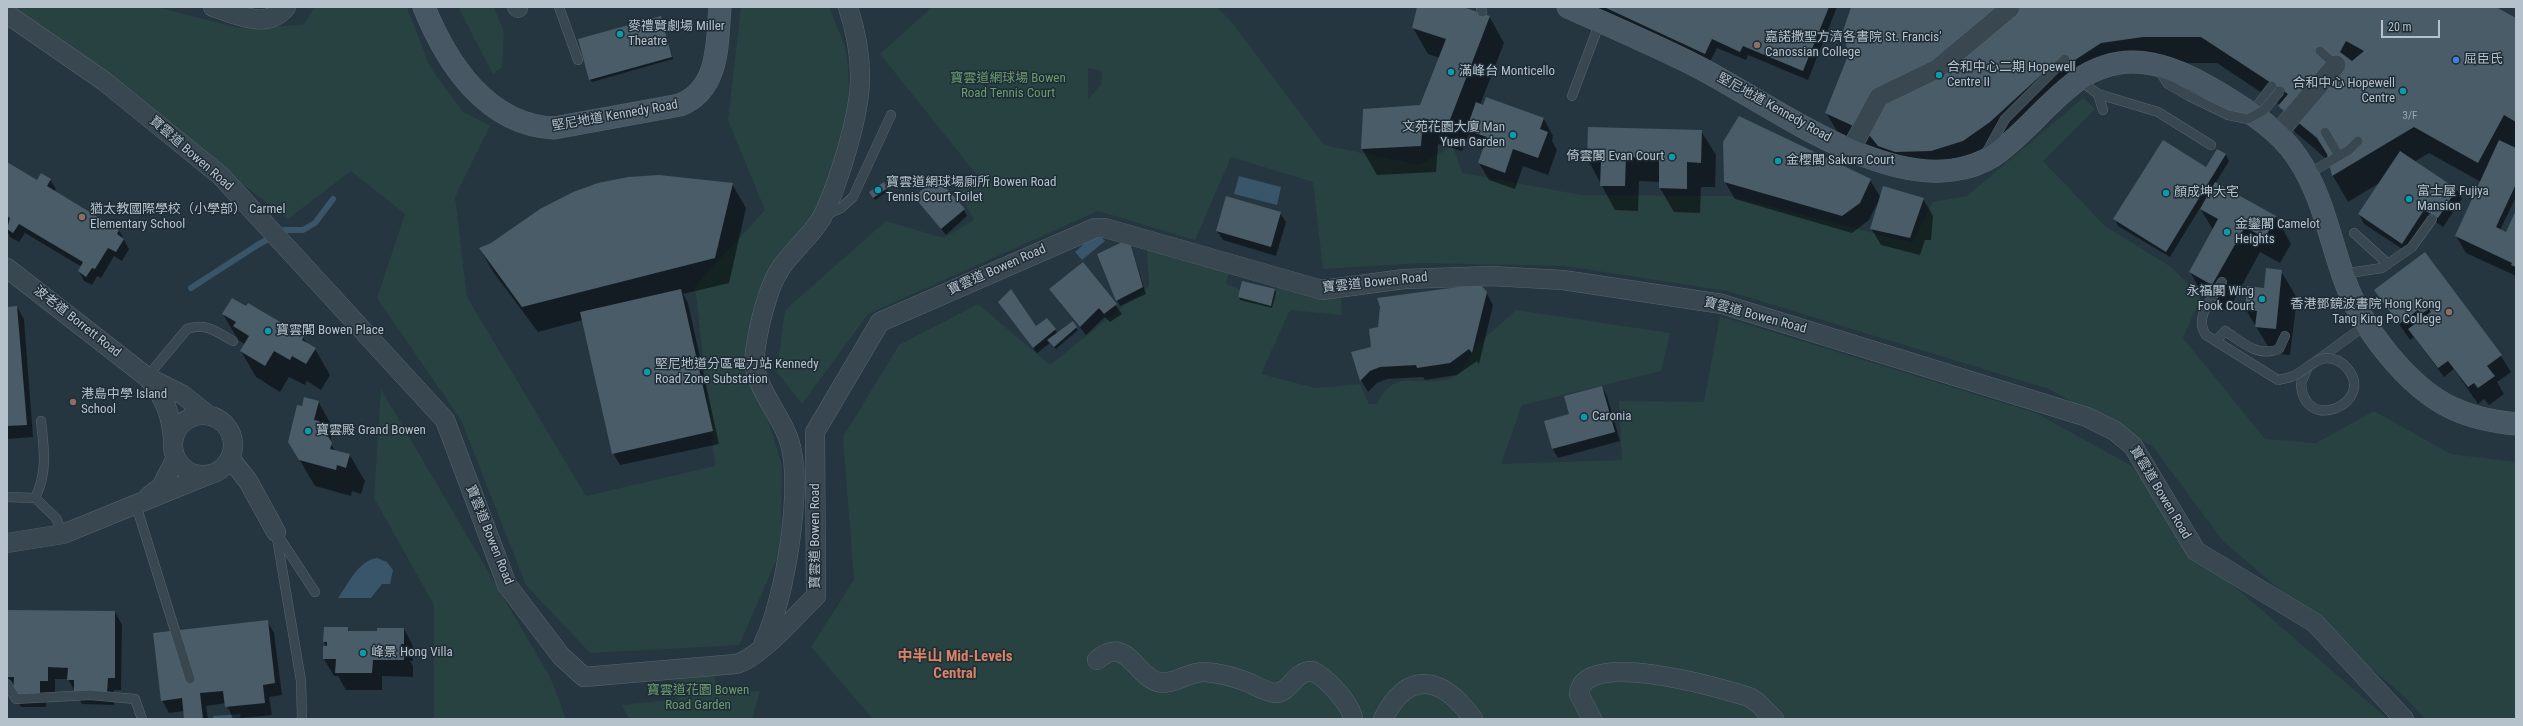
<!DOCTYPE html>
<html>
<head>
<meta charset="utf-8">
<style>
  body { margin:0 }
  #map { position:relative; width:2523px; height:726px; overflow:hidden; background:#253641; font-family:"Roboto Condensed",sans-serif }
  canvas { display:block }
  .frame { position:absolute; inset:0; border:8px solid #b6c2cb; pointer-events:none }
  .scale { position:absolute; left:2381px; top:20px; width:59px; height:18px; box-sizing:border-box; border:2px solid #b6c2cb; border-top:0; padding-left:5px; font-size:12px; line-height:14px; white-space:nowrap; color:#b6c2cb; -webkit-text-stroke:3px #1e2c36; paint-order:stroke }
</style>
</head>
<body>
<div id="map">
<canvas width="2523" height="726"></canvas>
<div class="frame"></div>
<div class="scale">20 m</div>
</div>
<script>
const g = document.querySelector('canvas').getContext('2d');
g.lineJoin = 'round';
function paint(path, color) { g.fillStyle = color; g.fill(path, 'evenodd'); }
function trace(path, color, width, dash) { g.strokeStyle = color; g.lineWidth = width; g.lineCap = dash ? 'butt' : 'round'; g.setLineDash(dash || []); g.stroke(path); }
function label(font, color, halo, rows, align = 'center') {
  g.font = font + ' "Roboto Condensed","Noto Sans TC",sans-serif'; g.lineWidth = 3; g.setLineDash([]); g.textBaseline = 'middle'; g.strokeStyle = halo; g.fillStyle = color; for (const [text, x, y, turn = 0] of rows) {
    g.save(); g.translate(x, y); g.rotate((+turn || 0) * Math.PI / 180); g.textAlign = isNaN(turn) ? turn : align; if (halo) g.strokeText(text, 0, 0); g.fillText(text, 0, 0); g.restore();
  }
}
const green = new Path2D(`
  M11,7H157L238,28L303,25L315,7H407L430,67L462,111L490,126L455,197L467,297L586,496L715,466L695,286L765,210L728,120L741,7H829C835,23 845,42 847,58C860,158 792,267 747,352L782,465L781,550L739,645L590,653L526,585L461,420L377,298L405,214L351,171L288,219Z
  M458,7H494L504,32L502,67L493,74Z
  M932,7H1217L1230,20L1324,145L1419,165L1453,146L1462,173L1581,195L1729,196L1912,243L1933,202L1967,196L2083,98L2095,109L2043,161L2105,226L2171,267L2201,297L2183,338L2265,439L2316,443L2374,411L2451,454L2516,462V719H2425L2407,699L2223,541L2153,447L2049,389L1727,291L1565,266L1421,263L1323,269L1313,182L1231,157L1195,240L1098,211L868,314L802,404L777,372L785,310L886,221L944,238L974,220L954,184L977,175L880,54ZM1088,68L1102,71L1101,84L1088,100Z
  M1147,247L1229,271L1226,284L1273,303L1278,283L1341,299L1342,315L1290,310L1261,374L1315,388L1360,384L1369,404H1377C1397,364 1418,390 1451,378C1462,374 1464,364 1470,355C1481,338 1502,324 1516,310L1670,333L1661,371L1522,405L1501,464L1622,460L1619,401L1704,402L1720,316L2036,413L2132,466L2199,556L2388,719H873L811,647L854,580L843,437L899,345L978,304L1050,365L1149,286Z
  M381,389L550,677L566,719H434V605L374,498Z
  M714,673L717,694L760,691L752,719H629L622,705L678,699L676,677Z`);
const water = new Path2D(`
  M1239,176L1281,187L1277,205L1234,194Z
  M1097,232L1105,241L1082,260L1075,252Z
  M377,558L387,562L393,570L390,584H382L371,598H338C348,584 359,560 377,558Z
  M240,714L241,719H213V716Z`);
const shadow = new Path2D(`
  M1418,7H1460L1489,16L1504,43L1480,105L1484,106L1486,98L1544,119L1553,136L1552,141L1557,150L1548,175L1523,166L1515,189L1489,180L1479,163L1484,149L1476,147L1469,134L1462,151L1438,144L1436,172L1377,175L1362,149L1363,110L1421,106L1440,58L1428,54L1413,28Z
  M1588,7H1837L1808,80L1748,55L1746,60L1717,48L1710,62Z
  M1852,7H2498L2497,9L2516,20V197L2500,230L2506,233L2516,213V276L2466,253L2456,236L2481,182L2429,153L2414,162L2457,190L2462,199L2443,227L2430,218L2407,252L2364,224L2359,214L2381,182L2348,202L2333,176L2330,162L2295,132L2280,105L2217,63H2159L2116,70L2085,90L2077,82L1978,167L1878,156L1841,139L1826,112L1851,53Z
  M662,20L673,59L592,82L590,79Z
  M1701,131L1716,155L1715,187H1701L1700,213L1674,212L1660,188V182L1639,181L1638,211L1615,210L1588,160Z
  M2217,150L2226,155L2229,161L2215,184L2276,217L2291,244L2280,263L2260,252L2228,311L2205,298L2190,272L2213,230L2200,208L2170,257L2118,226L2115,219L2206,168Z
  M7,163L38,181L50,180L56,189L54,192L119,230L129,249L122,261L114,256L101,278L97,276L92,285L84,281L79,271L82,267L25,233L19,242L10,237L7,231Z
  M1870,180L1881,198L1923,199L1933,216L1931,240H1925L1920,255L1881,245L1871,228L1878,202L1869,220L1852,233L1735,199L1725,182Z
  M732,184L746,208L729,283L683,294L688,303L719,444L620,465L613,453L583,320L538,332L494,273L480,249Z
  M887,188L888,191L875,200L870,192Z
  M915,198L964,210L967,216L946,235Z
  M1280,213L1286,222L1276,256L1223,240L1217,231Z
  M1129,240L1146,294L1120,306L1117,300Z
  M2425,254L2501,356L2511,372L2497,382L2504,394L2489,405L2484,399L2478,404L2454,369L2444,377L2414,337L2410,340L2376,290Z
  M1083,263L1122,314L1110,322L1105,317L1086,335L1050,290Z
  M2281,271L2297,298L2290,355L2272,353L2246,310Z
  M1275,290L1276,293L1272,308L1240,300L1239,297Z
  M1486,292L1493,305L1479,364L1477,361L1457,375L1425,380L1423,377L1387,379L1377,383L1368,392L1361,380L1352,353L1372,348Z
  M17,307L24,319L33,437L7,439V308Z
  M246,308L303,337L307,344L315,349L330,375L321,390L307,381L305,385L289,377L280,392L256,377L241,351L245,344L238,340L223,314Z
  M1003,308L1036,328L1047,319L1058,334L1072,323L1078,330L1056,349L1050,343L1037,353Z
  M1602,387L1607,396L1620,441L1558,458L1552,448L1570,415Z
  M318,401L333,428L330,442L335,451L349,454L365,481L361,494L352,491L351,496L315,486L289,442L302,407Z
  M7,611L115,612L122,625L121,690H114V705L82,704L68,679H55V693H46V707H21L14,694L7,690Z
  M267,621L274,633L282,695L269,697L272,715L233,719L226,703L206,706L208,719H185L184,711L169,713L162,700Z
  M325,628H347L350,632H378L404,629L413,646V661H410L413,666V677L382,676V690H346L338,676H334L324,659L327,647L324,642Z`);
const stream = new Path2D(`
  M191,288L259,244L285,230H303L315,223L333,199`);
const building = new Path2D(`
  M1417,7H1463L1490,16L1448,125L1423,118L1421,146L1361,149L1363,109L1420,105L1446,39L1412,28Z
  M1604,7H1829L1803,71L1743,46L1740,52L1712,39L1705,54Z
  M1851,7H2496L2516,18V122L2504,115L2478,163L2414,127L2332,176L2327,154L2317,138L2278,106L2288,94L2201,37H2143L2101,43L2069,64L2062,56L1990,122L1963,141L1931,151L1895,152L1878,146L1870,136L1862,130L1825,113L1849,53L1842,34ZM2346,41L2364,51L2352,61L2340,52Z
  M661,16L672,57L589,80L578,39Z
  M1486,97L1544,118L1540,129L1548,132L1538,158L1513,149L1505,173L1478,163L1487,137L1466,130L1476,102L1483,105Z
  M1739,116L1871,179L1860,203L1842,216L1724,182L1723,142Z
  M1588,127L1702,130L1701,163L1687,162V189L1659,188V158L1626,157L1625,186H1600L1601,160H1587Z
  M2163,140L2206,167L2217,149L2226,154L2166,252L2113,219Z
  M2499,140L2516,148V184L2496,227L2506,232L2516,210V267L2511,265L2512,263L2455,236Z
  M2400,151L2457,189L2438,218L2424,210L2402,244L2358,214Z
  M7,162L37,180L41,173L51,179L47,186L119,230L117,234L124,239L116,252L108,248L95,269L92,268L86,277L78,271L83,262L19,224L13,233L7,229L10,218L7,216Z
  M659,175L733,183L715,258L522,307L479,248L491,243L540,209L573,192L598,183L628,177Z
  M937,177L965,209L941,229L914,197Z
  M884,182L888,188L873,198L869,192Z
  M2215,182L2276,216L2265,238L2245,227L2212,285L2189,272L2218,219L2200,209Z
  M1883,186L1924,198L1910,238L1870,229Z
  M1226,196L1281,212L1271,247L1216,231Z
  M1129,239L1143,287L1116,301L1097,254Z
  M2425,252L2502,355L2487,366L2495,376L2478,388L2474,383L2468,387L2448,361L2438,368L2408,329L2431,312L2429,309L2421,314L2418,310L2399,324L2374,290Z
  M1083,262L1117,304L1104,314L1099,308L1080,327L1049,289Z
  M2266,268L2282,270L2276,329L2255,327L2257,311L2245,310L2247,286L2264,288Z
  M1242,281L1275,289L1271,306L1238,297Z
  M1480,284L1487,292L1472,353L1469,349L1450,363L1417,368L1416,365L1380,367L1370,371L1360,381L1351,352L1371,347L1369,329L1378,327L1380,307L1377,298Z
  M681,289L713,431L612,454L580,312Z
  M1011,289L1036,326L1047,318L1056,329L1033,348L998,302Z
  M232,298L246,306L248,303L304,336L302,340L316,348L306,364L292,356L290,360L274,351L265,366L240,351L249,336L233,326L236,322L222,314Z
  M17,306L27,425L7,426V307Z
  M1073,321L1077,327L1054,347L1047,340Z
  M1602,386L1615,432L1552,449L1544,421L1569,414L1564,396Z
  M304,397L319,401L314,420L319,421L332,443L330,449L350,454L346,468L337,465L336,470L299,460L288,442L297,405L302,406Z
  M7,610L115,611V678H108L107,693L74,692V680H67L68,668L48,667V681H40V695H13L14,677H7Z
  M268,620L275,683L263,685L265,703L225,707L223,691L200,693L203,719H184L182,698L161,701L153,633Z
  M324,627H348V631H377V628H404V644H401V648H404V660H373L372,673H335L336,659H323V646H327V642H323Z`);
const lane = new Path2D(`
  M559,7L578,60
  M1481,7L1482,12
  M2320,51L2337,66
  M2158,69L2168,84L2189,96
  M2079,80L2098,94L2158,112L2211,145
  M2098,94L2103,110
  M1572,96L1600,22
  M2251,114L2272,86
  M2325,132L2339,156
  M1984,157L2005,119L2065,59
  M2308,174L2349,150L2358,141
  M826,215L841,208L853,197L891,115
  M2354,233L2388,264
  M2342,274L2382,268L2412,247L2432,219
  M2222,282C2213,298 2193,317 2206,335L2278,380
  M2216,341L2225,331C2242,342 2258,358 2279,349L2285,336
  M147,377L187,329C205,322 217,332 233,341
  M2301,383L2308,367L2367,324
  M7,497L35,498L56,518L63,534
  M35,498C48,473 44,448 41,421
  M136,505L190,679
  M276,532L301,681L302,719
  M279,537L315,592
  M7,684L16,699L90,695L135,699L142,719`);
const street = new Path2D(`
  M213,7C236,14 267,31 286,7
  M517,7L518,8
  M7,14L104,81L221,176L445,420L507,585L561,656L584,677L736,664C760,658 797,614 816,596L815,432L880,322L1095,228H1105L1322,290L1404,279L1491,276L1563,280L1722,304L2087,417L2115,431L2133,446L2196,551L2315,623L2404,719
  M2278,133L2336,65
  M1851,149L1879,97L1937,69L2010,8
  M7,268L147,377L183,395L208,415
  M149,379C165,398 171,415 173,439
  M173 445a30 30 0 1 1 60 0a30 30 0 1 1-60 0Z
  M230,458L248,481L276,532
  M149,496L161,487L176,458
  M7,543L63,534L208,475
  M764,642C785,600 804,484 789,440C780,412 750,383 755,353C758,329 767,289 780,269C792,251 809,238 821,219C830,203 836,184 842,166C861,106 868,68 848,7
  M1097,660C1127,634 1135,676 1158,682C1174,686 1188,671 1205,672C1219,673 1237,678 1250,683C1258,687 1266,692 1276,693C1291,692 1294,671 1312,671C1326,677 1351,704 1353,719
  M1383,719C1409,667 1444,678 1473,719
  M1592,719L1579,694C1583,647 1723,689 1749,697L1757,702L1774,719`);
const secondary = new Path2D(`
  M424,7C447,64 487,125 554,128L680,105C720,89 717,43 720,7
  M1568,7C1612,27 1657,46 1700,68C1769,104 1873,182 1953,170C1989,165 2004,149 2029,125C2044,110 2060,93 2078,80C2129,45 2176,67 2224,96C2250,112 2280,131 2297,157C2322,193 2330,240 2345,281C2361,326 2407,387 2452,408C2471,417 2495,422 2516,424`);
const laneBridge = new Path2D(`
  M2189,96L2228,115L2248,119L2264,110L2280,91
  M2278,380C2283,379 2289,378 2293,376C2305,371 2313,360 2325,358C2334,358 2342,362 2347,368C2377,403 2303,435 2301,383`);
const markers = [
  [620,34,4,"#0f9aa8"],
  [1757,45,4,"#8d6e63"],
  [2456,60,4,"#3f7fe0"],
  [1451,72,4,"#0f9aa8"],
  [1939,75,4,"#0f9aa8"],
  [2403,91,4,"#0f9aa8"],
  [1513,135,4,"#0f9aa8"],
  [1672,157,4,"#0f9aa8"],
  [1778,161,4,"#0f9aa8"],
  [878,190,4,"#0f9aa8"],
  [2166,193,4,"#0f9aa8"],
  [2409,199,4,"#0f9aa8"],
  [82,217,4,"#8d6e63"],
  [2227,232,4,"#0f9aa8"],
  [2262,299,4,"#0f9aa8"],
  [2449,312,4,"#8d6e63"],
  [268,331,4,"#0f9aa8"],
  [647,372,4,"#0f9aa8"],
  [73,402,4,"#8d6e63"],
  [1584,417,4,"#0f9aa8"],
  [308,431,4,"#0f9aa8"],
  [363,653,4,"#0f9aa8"]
];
const numberNames = [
  ["3/F",2410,116]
];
const poiNames = [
  ["麥禮賢劇場 Miller",628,27],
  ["Theatre",628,42],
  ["嘉諾撒聖方濟各書院 St. Francis'",1765,38],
  ["Canossian College",1765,53],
  ["屈臣氏",2464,60],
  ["合和中心二期 Hopewell",1947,68],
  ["Centre II",1947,83],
  ["滿峰台 Monticello",1459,72],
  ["合和中心 Hopewell",2395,84,"right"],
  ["Centre",2395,99,"right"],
  ["文苑花園大廈 Man",1505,128,"right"],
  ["Yuen Garden",1505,143,"right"],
  ["倚雲閣 Evan Court",1664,157,"right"],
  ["金櫻閣 Sakura Court",1786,161],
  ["寶雲道網球場廁所 Bowen Road",886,183],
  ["Tennis Court Toilet",886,198],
  ["富士屋 Fujiya",2417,192],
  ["Mansion",2417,207],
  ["顏成坤大宅",2174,193],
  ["猶太教國際學校（小學部） Carmel",90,210],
  ["Elementary School",90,225],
  ["金鑾閣 Camelot",2235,225],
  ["Heights",2235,240],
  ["永福閣 Wing",2254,292,"right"],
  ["Fook Court",2254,307,"right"],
  ["香港鄧鏡波書院 Hong Kong",2441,305,"right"],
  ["Tang King Po College",2441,320,"right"],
  ["寶雲閣 Bowen Place",276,331],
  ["堅尼地道分區電力站 Kennedy",655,365],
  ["Road Zone Substation",655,380],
  ["港島中學 Island",81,395],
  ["School",81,410],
  ["Caronia",1592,417],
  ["寶雲殿 Grand Bowen",316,431],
  ["峰景 Hong Villa",371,653]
];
const parkNames = [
  ["寶雲道網球場 Bowen",1008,79],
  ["Road Tennis Court",1008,94],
  ["寶雲道花園 Bowen",698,691],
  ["Road Garden",698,706]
];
const streetNames = [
  ["堅尼地道 Kennedy Road",1774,108,29],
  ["堅尼地道 Kennedy Road",615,116,-10],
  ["寶雲道 Bowen Road",191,154,41],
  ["寶雲道 Bowen Road",997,270,-24],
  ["寶雲道 Bowen Road",1375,283,-6],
  ["寶雲道 Bowen Road",1755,316,15],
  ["波老道 Borrett Road",77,322,38],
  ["寶雲道 Bowen Road",2160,493,59],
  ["寶雲道 Bowen Road",489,535,68],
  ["寶雲道 Bowen Road",816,536,-90]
];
const quarterNames = [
  ["中半山 Mid-Levels",955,657],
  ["Central",955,674]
];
paint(green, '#274241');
paint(water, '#385569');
paint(shadow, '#0007');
trace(stream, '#385569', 6);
paint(building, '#495c67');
trace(lane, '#57656e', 10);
trace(street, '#57656e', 20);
trace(secondary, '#57656e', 23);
trace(lane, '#394751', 9);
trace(street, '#394751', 19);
trace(secondary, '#475764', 22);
trace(laneBridge, '#57656e', 10, []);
trace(laneBridge, '#394751', 9);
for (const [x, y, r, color] of markers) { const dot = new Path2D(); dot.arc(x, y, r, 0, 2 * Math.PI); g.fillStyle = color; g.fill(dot); trace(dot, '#1e2c36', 1.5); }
label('11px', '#9ba8b2', null, numberNames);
label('13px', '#b6c2cb', '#1e2c36', poiNames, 'left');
label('13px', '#6c9d6f', '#1e2c36', parkNames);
label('13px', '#b6c2cb', '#1e2c36', streetNames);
label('bold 15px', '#d98264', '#1e2c36', quarterNames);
</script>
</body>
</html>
